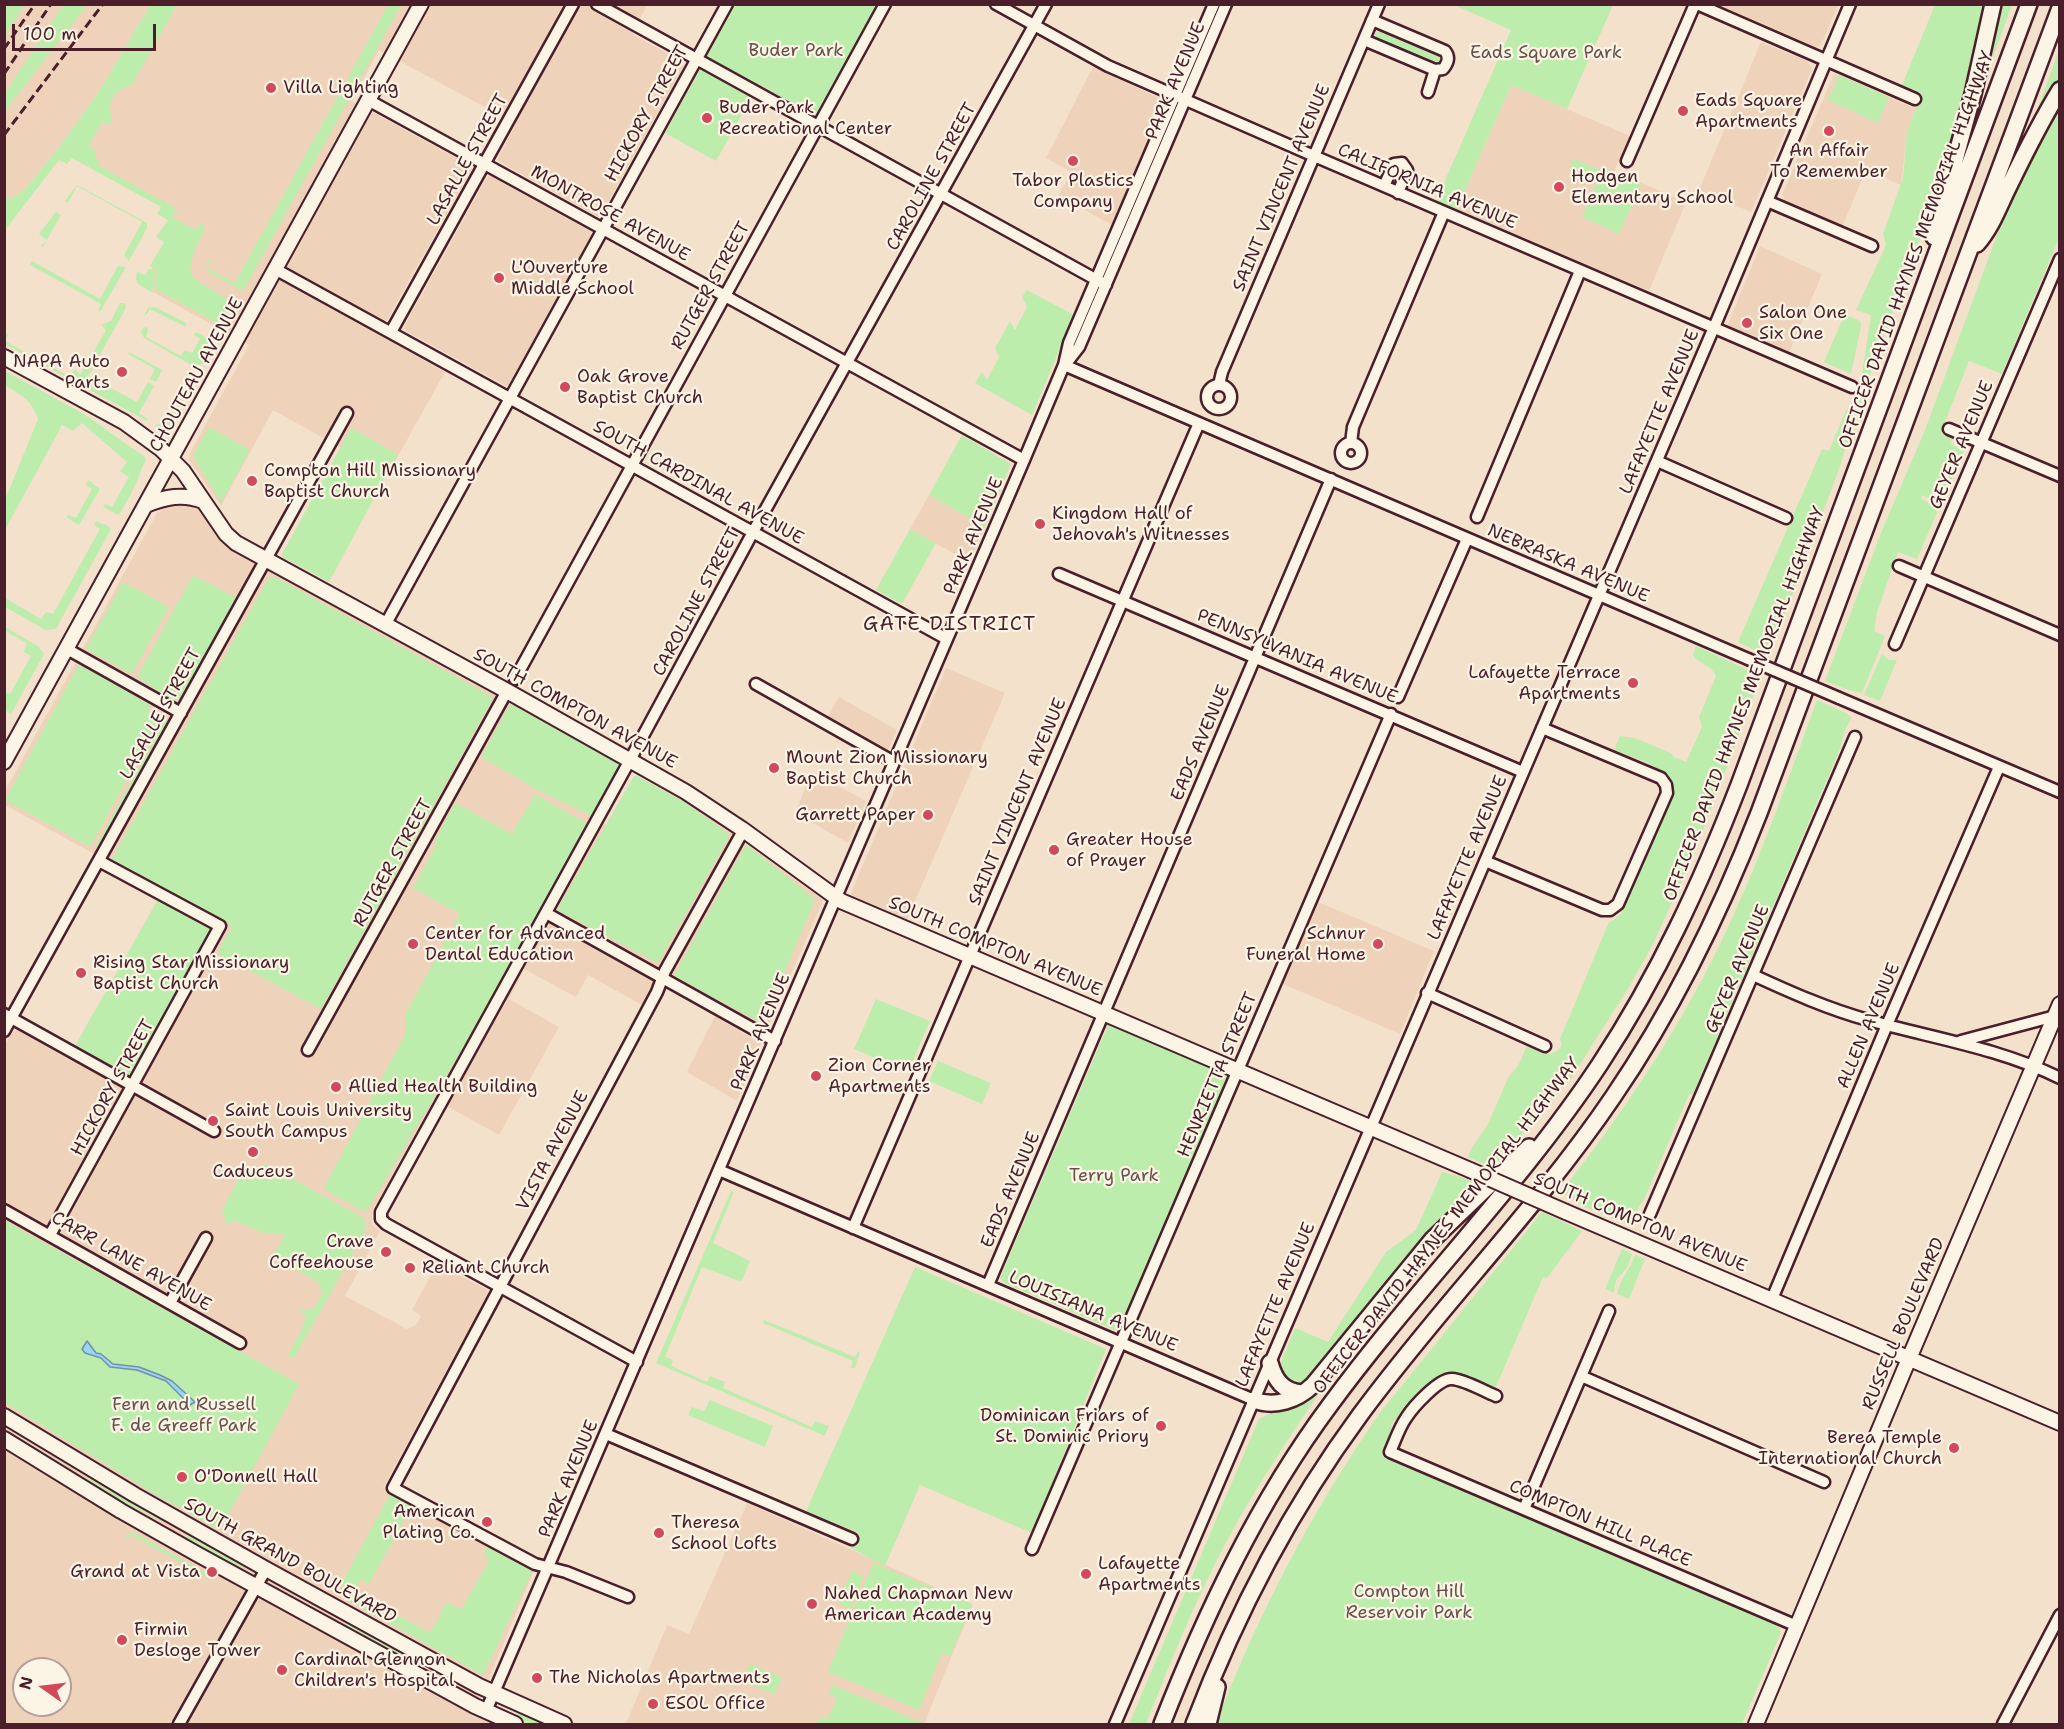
<!DOCTYPE html>
<html>
<head>
<meta charset="utf-8">
<style>
  body { margin:0 }
  #map { position:relative; width:2064px; height:1729px; overflow:hidden; background:#f4e1cc; font-family:"Shantell Sans",sans-serif }
  canvas { display:block }
  .frame { position:absolute; inset:0; border:6px solid #4a1f2b; pointer-events:none }
  .north { position:absolute; left:12px; top:1657px; width:60px; height:60px; box-sizing:border-box; background:#fcf5e5; border:2px solid #b59f9b; border-radius:50%; rotate:284deg; font-size:16px; font-weight:700; line-height:24px; text-align:center; color:#4a1f2b }
  .north::after { content:''; display:block; margin:auto; width:21px; height:27px; background:#d1495b; clip-path:polygon(50% 0,100% 100%,50% 72%,0 100%) }
  .scale { position:absolute; left:12px; top:24px; width:144px; height:27px; box-sizing:border-box; border:3px solid #4a1f2b; border-top:0; padding-left:8px; font-size:18px; line-height:21px; white-space:nowrap; color:#4a1f2b; -webkit-text-stroke:4px #fcf5e5; paint-order:stroke }
</style>
</head>
<body>
<div id="map">
<canvas width="2064" height="1729"></canvas>
<div class="frame"></div>
<div class="north">N</div>
<div class="scale">100 m</div>
</div>
<script>
const g = document.querySelector('canvas').getContext('2d');
g.lineJoin = 'round';
function paint(path, color) { g.fillStyle = color; g.fill(path, 'evenodd'); }
function trace(path, color, width, dash) { g.strokeStyle = color; g.lineWidth = width; g.lineCap = dash ? 'butt' : 'round'; g.setLineDash(dash || []); g.stroke(path); }
function label(font, color, halo, rows, align = 'center') {
  g.font = font + ' "Shantell Sans",sans-serif'; g.lineWidth = 4.5; g.setLineDash([]); g.textBaseline = 'middle'; g.strokeStyle = halo; g.fillStyle = color; for (const [text, x, y, turn = 0] of rows) {
    g.save(); g.translate(x, y); g.rotate((+turn || 0) * Math.PI / 180); g.textAlign = isNaN(turn) ? turn : align; if (halo) g.strokeText(text, 0, 0); g.fillText(text, 0, 0); g.restore();
  }
}
const built = new Path2D(`
  M5,5H150L100,90L56,151L26,188L17,195L5,200Z
  M176,5H647L632,34L683,62V67L601,215L598,217L500,162L498,159L500,154L516,124L379,50L352,101L471,166L472,169L379,334L445,372L388,474L273,410L221,506L189,460L190,453L249,345L142,286L168,240L160,235L174,210L67,150Z
  M1714,5H1838L1821,45L1814,49Z
  M1761,42L1807,61L1812,69L1751,212L1699,190Z
  M1093,67L1161,99L1165,105L1114,226L1058,196L1071,172L1046,158Z
  M1834,74L1916,109L1907,132L1901,185L1866,170L1842,227L1785,201L1782,195Z
  M1511,85L1630,136L1614,171L1686,202L1649,291L1592,267L1575,264L1455,213Z
  M491,176L590,231L591,235L509,384L506,386L406,331L404,327L487,177Z
  M1760,246L1822,274L1789,353L1730,328L1728,324Z
  M929,495L985,527L969,562L910,529Z
  M170,502L193,503L228,548L618,763V768L591,816L655,853L685,800L822,899V903L767,1029L763,1028L661,971L642,1005L588,975L576,997L524,969L509,999L559,1027L499,1135L434,1099L372,1211V1224L380,1231L345,1296L407,1329L416,1325L421,1316L412,1310L437,1264L486,1289L488,1293L383,1488L534,1570L474,1714L494,1724H5V1045L12,1032L17,1030L68,1059L163,892L5,805V791L157,513ZM24,1669H60V1705H24Z
  M946,668L1005,693L906,922L852,898L851,893Z
  M839,697L897,730L888,750H883L827,718Z
  M812,772L866,801L848,843L795,813Z
  M1318,902L1434,951L1400,1034L1283,984Z
  M715,1016L761,1044L737,1101L687,1072Z
  M747,1503L973,1604L924,1724H626L667,1625L689,1634Z`);
const green = new Path2D(`
  M5,4L25,5L5,35L4,5Z
  M64,4L87,5L5,111V93Z
  M150,5H177L132,85C120,88 110,96 110,110C111,116 113,118 110,125L102,121L89,146L96,151V159L101,167L174,207L176,210L172,217L196,230L200,224H203L205,230C173,286 199,276 235,305L226,324L213,321L155,289L157,271L150,266L164,242L157,238V235L168,220L157,214L161,207L72,158L67,164L59,160L5,230V200L17,195L26,188L56,151L100,90Z
  M388,5H401L243,291L210,273L206,267L209,258L210,262L207,268L235,283Z
  M735,5H877L816,115H813L759,84L716,161L665,133Z
  M1454,5H1613L1567,109L1511,85L1455,213L1436,201L1511,30Z
  M1935,5H1988L1951,155L1866,385L1838,472L1769,657L1738,642L1822,449L1829,451L1844,415L1860,387L1871,315L1856,310L1886,245L1883,234L1903,178L1907,132L1922,93L1902,85Z
  M1997,5H2012L1993,57L1987,55Z
  M1381,29L1440,54L1443,58L1441,63L1437,65L1377,40L1375,34Z
  M2059,50V80L2042,110L2038,108Z
  M1839,75L1889,97L1878,123L1828,100Z
  M2059,104V238L2002,374L1969,361L1941,432V434L1952,439L1951,444L1964,451L1941,503L1922,495L1921,499L1939,508L1917,559L1898,552L1877,612L1874,631L1885,636L1862,693L1848,690L1825,681L1881,533L1925,430L2011,197Z
  M1573,159L1602,171L1604,168L1641,185L1619,234L1582,217L1589,201L1592,202L1594,196L1592,194L1598,179L1570,167Z
  M77,185L147,223V228L129,261L124,255L142,222L77,186L68,203L65,201Z
  M56,212L61,215L43,247L41,246L47,240L39,234Z
  M32,261L100,299L118,266L126,267L100,312L98,310L101,304L30,265Z
  M149,268L155,272L153,293L138,284L136,279L137,272L145,275Z
  M1027,290L1074,315L1032,415L975,383L982,372L987,380L999,357L995,348L1010,321L1015,330L1027,307L1022,297Z
  M120,303H124L126,306L125,310L88,376L137,402L148,382L154,386L139,413L147,418V421L5,344V334L6,333L8,335L5,341L70,377L74,370L81,374L106,330L101,325L111,321Z
  M155,307L186,323V327L150,309L146,315H144L148,308Z
  M1845,314L1860,321L1861,326L1851,374L1824,362Z
  M146,327L148,330L146,337L181,356L185,350L192,353L200,339L194,335L196,332L215,342L203,364L193,366L144,338L141,332L143,328Z
  M129,352L162,370L156,382L150,379L155,369L128,354Z
  M5,371L84,414L145,457C146,464 143,464 141,471C135,487 128,500 119,515L103,507L105,504L112,507L129,477L120,471L127,462L82,423L73,431L62,425L5,530V500L38,419C31,399 22,396 5,385Z
  M184,373L190,376L194,381L166,431L155,426L158,424L165,427L191,379Z
  M209,427L250,450L221,503L193,456Z
  M351,428L398,454L329,582L281,556Z
  M962,435L1011,464L985,527L929,495Z
  M88,480L100,489L79,525L66,517L69,515L76,518L92,489L86,485Z
  M96,521L108,526L111,529L56,629L46,630L5,607V598L41,619L46,612L53,614L100,529L94,525Z
  M910,529L936,543L902,604L876,590Z
  M193,575L238,599L182,701L178,699L175,702L137,677Z
  M269,577H275L491,696L492,700L321,1009L217,953L232,926L110,863Z
  M123,582L169,607L132,674L86,649Z
  M5,627L38,646L44,654L11,714L5,710V692L10,694L31,656L24,652L27,643L5,631Z
  M1696,646L1761,676L1693,857L1652,946L1629,987L1572,1077L1493,1168L1468,1157L1471,1149L1488,1124L1508,1078L1518,1066L1527,1046L1549,1054L1557,1051L1562,1045L1560,1039L1609,922L1614,920L1621,913L1671,795C1674,766 1635,759 1614,750L1620,736L1635,738L1671,753L1674,757L1686,762L1702,727L1699,717L1716,676C1709,662 1700,666 1693,655Z
  M1882,654L1889,660H1897L1880,701L1864,695Z
  M79,664L151,705L147,711L161,718L90,847L5,800Z
  M1817,700L1846,713L1851,718L1844,733L1840,749L1693,1094H1689L1644,1200L1639,1206L1633,1226L1584,1207L1561,1192C1626,1109 1685,1021 1729,925C1763,852 1789,776 1817,700Z
  M513,705L618,763V768L591,816L536,789L481,757L509,706Z
  M166,719L168,720L97,849L95,847Z
  M634,776H637L683,801L730,835L658,963L557,910Z
  M535,794L593,827L368,1209L363,1211L327,1191L325,1186L406,1033V1013L460,914L413,888L436,846L435,841L455,803L512,834Z
  M746,844L815,899L763,1024L674,976Z
  M161,894L220,926L133,1086L72,1051Z
  M876,999L930,1021L908,1072L854,1049Z
  M1108,1025H1113L1224,1072L1228,1076L1121,1325L1115,1330L1004,1283L1000,1278Z
  M938,1061L991,1083L982,1104L929,1081Z
  M265,1164L364,1218L366,1230L294,1358L288,1355L300,1333L306,1316L299,1310H313L322,1293L319,1283L273,1256L285,1235L261,1232L233,1220L227,1225L222,1210L245,1167L254,1169Z
  M1442,1172L1458,1176L1481,1185L1310,1378C1295,1390 1286,1384 1279,1367L1295,1328L1328,1342L1386,1252L1416,1230Z
  M731,1191L734,1192L713,1243L750,1261L742,1280L739,1281L702,1267L665,1357L673,1360L671,1366L707,1382L710,1376L725,1382L723,1388L812,1427L815,1421L829,1426L825,1436L656,1363Z
  M1542,1212L1582,1231L1547,1278L1543,1277L1495,1389H1492L1447,1371L1438,1377L1391,1424L1392,1428L1384,1447L1385,1458L1776,1625L1780,1629V1635L1742,1724H1216C1257,1616 1313,1509 1379,1414Z
  M5,1221L299,1384L220,1530L158,1496L5,1403Z
  M1622,1249L1632,1254L1627,1268L1616,1280L1614,1293L1605,1289Z
  M1635,1255L1645,1259L1629,1299L1617,1294C1620,1279 1630,1270 1635,1255Z
  M915,1267L1106,1349L1032,1533L920,1485L885,1566L851,1548L857,1532L806,1511Z
  M764,1320L855,1357L858,1351L860,1352L855,1368H851L853,1361L763,1323Z
  M1315,1392L1317,1396C1283,1447 1249,1498 1221,1552C1192,1608 1169,1666 1146,1724H1129L1259,1419C1279,1407 1296,1414 1315,1392Z
  M710,1400L773,1426L765,1447L688,1415L692,1407L704,1411Z
  M21,1439L81,1476L97,1481L164,1520L163,1522L140,1510L115,1500L20,1442Z
  M390,1494L412,1505L369,1584L360,1579L354,1591L430,1633L447,1602L461,1610L490,1559L484,1555L487,1547L533,1570L483,1675L347,1600L343,1581Z
  M133,1532L213,1577L211,1580L131,1535L126,1539L127,1534H132Z
  M188,1534L240,1563L242,1568L240,1570L185,1541Z
  M873,1563L972,1604L950,1656L942,1653L919,1710L828,1672Z
  M852,1571L864,1576L851,1609L838,1603Z
  M289,1596L337,1622L355,1625L473,1690L472,1691L422,1664L408,1662L288,1598Z
  M750,1664L782,1677L774,1694L743,1681Z
  M833,1685L923,1723L922,1724H816L820,1717L827,1720L837,1698L829,1694Z
  M518,1713H520L547,1724H529L516,1718Z`);
const water = new Path2D(`
  M87,1341L96,1353L101,1354L113,1364L139,1367L160,1375L172,1381L195,1402L190,1405L166,1381L137,1370L110,1367L101,1358L85,1353L82,1349Z`);
const minor = new Path2D(`
  M597,4L1106,285
  M996,4L1108,66L1314,156L1852,387
  M1697,4L1915,99
  M1364,40L1435,70L1443,69C1448,63 1450,57 1445,51L1372,20
  M1428,92L1435,70
  M368,100L1024,460
  M1627,161L1695,4
  M1384,186L1394,164L1402,163L1407,170L1398,193
  M1767,201L1872,246
  M275,269L947,639
  M391,332L573,4
  M1064,365L1748,659
  M1065,365L1079,347L1226,4
  M1219,385L1222,372L1379,4
  M1207 397a12 12 0 1 1 24 0a12 12 0 1 1-24 0Z
  M1949,429L2060,476
  M1341 453a10 10 0 1 1 20 0a10 10 0 1 1-20 0Z
  M1351,443L1353,427L1444,212
  M1657,461L1786,518
  M1477,517L1580,271
  M1899,566L2060,635
  M1059,574L1523,772
  M389,618L727,4
  M1895,644L2060,259
  M67,649L181,713
  M515,679L885,4
  M756,684L894,762
  M1398,697L1467,539
  M1839,698L2060,792
  M1485,861L1602,910H1610L1618,904L1667,793L1666,785L1661,778L1542,728
  M546,913L775,1041
  M1753,975C1790,992 1828,1009 1868,1020C1932,1038 1999,1048 2060,1078
  M1427,993L1545,1046
  M4,1014L214,1131
  M4,1031L347,413
  M1961,1041L2059,1015
  M308,1050L507,691
  M719,1170L1254,1400
  M4,1210L240,1343
  M1650,1214L1855,737
  M853,1228L1199,423
  M50,1235L220,926L99,861
  M988,1285L1331,479
  M1772,1299L1887,1025L1999,767
  M170,1303L206,1238
  M637,1362L386,1224L381,1219V1212L630,760L753,532L1046,4
  M1581,1376L1824,1482
  M1496,1396C1483,1391 1466,1380 1452,1379C1439,1378 1413,1407 1406,1418C1399,1428 1395,1441 1390,1452L1797,1626
  M606,1434L852,1539
  M1524,1509L1609,1311
  M1032,1549L1391,714
  M628,1597L566,1572L535,1564L393,1488L657,992L665,971L743,831
  M486,1711L1024,460L1064,365L1069,343L1214,4
  M179,1724L266,1569
  M1115,1724L1718,318L1850,4
  M2003,1724L2060,1615`);
const major = new Path2D(`
  M4,357L124,422L161,449L183,471L226,534L236,543L507,691L686,792L742,829L841,901L1470,1170
  M146,505C165,497 183,493 203,501
  M4,762L421,4
  M1566,1212L2060,1423
  M4,1416L135,1495L266,1569L479,1686L564,1724
  M4,1439L121,1511L197,1554L475,1706L515,1724
  M1756,1724L1905,1368L2060,1004`);
const highway = new Path2D(`
  M1934,237L1973,94L1993,4
  M1977,244C1992,227 1999,206 2009,186C2025,153 2041,121 2060,90
  M1270,1363C1275,1380 1283,1392 1302,1393
  M1254,1400C1275,1408 1297,1400 1313,1385L1432,1240L1529,1147
  M1162,1724C1206,1612 1258,1502 1330,1405C1416,1288 1520,1185 1600,1064C1658,976 1701,883 1739,785L2029,4
  M1194,1724C1236,1614 1290,1510 1360,1415C1440,1306 1537,1209 1613,1097C1674,1008 1720,913 1759,813L2060,8
  M1208,1724L1217,1687`);
const rail = new Path2D(`
  M4,49L35,4
  M4,74L51,4
  M4,135L103,4`);
const minorBridge = new Path2D(`
  M1748,659L1839,698`);
const majorBridge = new Path2D(`
  M1470,1170L1566,1212`);
const markers = [
  [271,88,6,"#d1495b"],
  [1683,111,6,"#d1495b"],
  [707,118,6,"#d1495b"],
  [1829,131,6,"#d1495b"],
  [1073,161,6,"#d1495b"],
  [1559,187,6,"#d1495b"],
  [499,278,6,"#d1495b"],
  [1747,323,6,"#d1495b"],
  [122,372,6,"#d1495b"],
  [565,387,6,"#d1495b"],
  [252,481,6,"#d1495b"],
  [1040,524,6,"#d1495b"],
  [1633,683,6,"#d1495b"],
  [774,768,6,"#d1495b"],
  [928,815,6,"#d1495b"],
  [1054,850,6,"#d1495b"],
  [413,944,6,"#d1495b"],
  [1378,944,6,"#d1495b"],
  [81,973,6,"#d1495b"],
  [816,1076,6,"#d1495b"],
  [336,1087,6,"#d1495b"],
  [213,1121,6,"#d1495b"],
  [253,1152,6,"#d1495b"],
  [386,1252,6,"#d1495b"],
  [410,1268,6,"#d1495b"],
  [1161,1426,6,"#d1495b"],
  [1954,1448,6,"#d1495b"],
  [182,1477,6,"#d1495b"],
  [487,1522,6,"#d1495b"],
  [659,1533,6,"#d1495b"],
  [212,1572,6,"#d1495b"],
  [1086,1574,6,"#d1495b"],
  [812,1604,6,"#d1495b"],
  [122,1640,6,"#d1495b"],
  [282,1670,6,"#d1495b"],
  [537,1678,6,"#d1495b"],
  [653,1704,6,"#d1495b"]
];
const parkNames = [
  ["Buder Park",796,51],
  ["Eads Square Park",1546,53],
  ["Terry Park",1114,1176],
  ["Fern and Russell",184,1405],
  ["F. de Greeff Park",184,1426],
  ["Compton Hill",1409,1592],
  ["Reservoir Park",1409,1613]
];
const streetNames = [
  ["PARK AVENUE",1176,81,-67],
  ["HICKORY STREET",647,114,-61],
  ["LASALLE STREET",468,160,-61],
  ["CAROLINE STREET",932,177,-61],
  ["CALIFORNIA AVENUE",1427,187,23],
  ["SAINT VINCENT AVENUE",1282,188,-67],
  ["MONTROSE AVENUE",610,214,29],
  ["OFFICER DAVID HAYNES MEMORIAL HIGHWAY",1917,250,-70],
  ["RUTGER STREET",711,286,-61],
  ["CHOUTEAU AVENUE",197,375,-61],
  ["LAFAYETTE AVENUE",1660,412,-67],
  ["GEYER AVENUE",1962,445,-67],
  ["SOUTH CARDINAL AVENUE",698,483,29],
  ["PARK AVENUE",974,536,-67],
  ["NEBRASKA AVENUE",1568,564,23],
  ["CAROLINE STREET",697,602,-62],
  ["PENNSYLVANIA AVENUE",1297,657,23],
  ["OFFICER DAVID HAYNES MEMORIAL HIGHWAY",1745,704,-69],
  ["SOUTH COMPTON AVENUE",575,709,29],
  ["LASALLE STREET",161,714,-61],
  ["EADS AVENUE",1201,743,-67],
  ["SAINT VINCENT AVENUE",1018,802,-67],
  ["LAFAYETTE AVENUE",1468,858,-67],
  ["RUTGER STREET",393,863,-61],
  ["SOUTH COMPTON AVENUE",995,947,23],
  ["GEYER AVENUE",1738,969,-67],
  ["ALLEN AVENUE",1869,1026,-67],
  ["PARK AVENUE",761,1032,-67],
  ["HENRIETTA STREET",1218,1075,-67],
  ["HICKORY STREET",113,1088,-61],
  ["VISTA AVENUE",553,1151,-62],
  ["EADS AVENUE",1011,1190,-67],
  ["SOUTH COMPTON AVENUE",1640,1223,23],
  ["OFFICER DAVID HAYNES MEMORIAL HIGHWAY",1447,1226,-52],
  ["CARR LANE AVENUE",131,1262,30],
  ["LAFAYETTE AVENUE",1276,1305,-67],
  ["LOUISIANA AVENUE",1093,1312,23],
  ["RUSSELL BOULEVARD",1904,1324,-67],
  ["PARK AVENUE",569,1479,-67],
  ["COMPTON HILL PLACE",1600,1524,23],
  ["SOUTH GRAND BOULEVARD",290,1561,29]
];
const poiNames = [
  ["Villa Lighting",283,88],
  ["Eads Square",1695,101],
  ["Apartments",1695,122],
  ["Buder Park",719,108],
  ["Recreational Center",719,129],
  ["An Affair",1829,151,"center"],
  ["To Remember",1829,172,"center"],
  ["Hodgen",1571,177],
  ["Elementary School",1571,198],
  ["Tabor Plastics",1073,181,"center"],
  ["Company",1073,202,"center"],
  ["L'Ouverture",511,268],
  ["Middle School",511,289],
  ["Salon One",1759,313],
  ["Six One",1759,334],
  ["NAPA Auto",110,362,"right"],
  ["Parts",110,383,"right"],
  ["Oak Grove",577,377],
  ["Baptist Church",577,398],
  ["Compton Hill Missionary",264,471],
  ["Baptist Church",264,492],
  ["Kingdom Hall of",1052,514],
  ["Jehovah's Witnesses",1052,535],
  ["Lafayette Terrace",1621,673,"right"],
  ["Apartments",1621,694,"right"],
  ["Mount Zion Missionary",786,758],
  ["Baptist Church",786,779],
  ["Garrett Paper",916,815,"right"],
  ["Greater House",1066,840],
  ["of Prayer",1066,861],
  ["Center for Advanced",425,934],
  ["Dental Education",425,955],
  ["Schnur",1366,934,"right"],
  ["Funeral Home",1366,955,"right"],
  ["Rising Star Missionary",93,963],
  ["Baptist Church",93,984],
  ["Zion Corner",828,1066],
  ["Apartments",828,1087],
  ["Allied Health Building",348,1087],
  ["Saint Louis University",225,1111],
  ["South Campus",225,1132],
  ["Caduceus",253,1172,"center"],
  ["Crave",374,1242,"right"],
  ["Coffeehouse",374,1263,"right"],
  ["Reliant Church",422,1268],
  ["Dominican Friars of",1149,1416,"right"],
  ["St. Dominic Priory",1149,1437,"right"],
  ["Berea Temple",1942,1438,"right"],
  ["International Church",1942,1459,"right"],
  ["O'Donnell Hall",194,1477],
  ["American",475,1512,"right"],
  ["Plating Co.",475,1533,"right"],
  ["Theresa",671,1523],
  ["School Lofts",671,1544],
  ["Lafayette",1098,1564],
  ["Apartments",1098,1585],
  ["Grand at Vista",200,1572,"right"],
  ["Nahed Chapman New",824,1594],
  ["American Academy",824,1615],
  ["Firmin",134,1630],
  ["Desloge Tower",134,1651],
  ["Cardinal Glennon",294,1660],
  ["Children's Hospital",294,1681],
  ["The Nicholas Apartments",549,1678],
  ["ESOL Office",665,1704]
];
const neighbourhoodNames = [
  ["GATE DISTRICT",950,625]
];
paint(built, '#eed3ba');
paint(green, '#bcedac');
paint(water, '#96d7f8');
trace(water, '#788da6', 1.5);
trace(minor, '#4a1f2b', 15);
trace(major, '#4a1f2b', 18);
trace(highway, '#4a1f2b', 20);
trace(minor, '#fcf5e5', 10);
trace(major, '#fcf5e5', 14);
trace(highway, '#fcf5e5', 15);
trace(rail, '#4a1f2b', 3, [9, 4.5]);
trace(minorBridge, '#4a1f2b', 15, []);
trace(majorBridge, '#4a1f2b', 18, []);
trace(minorBridge, '#fcf5e5', 10);
trace(majorBridge, '#fcf5e5', 14);
for (const [x, y, r, color] of markers) { const dot = new Path2D(); dot.arc(x, y, r, 0, 2 * Math.PI); g.fillStyle = color; g.fill(dot); trace(dot, '#fcf5e5', 2); }
label('18px', '#66524b', '#fcf5e5', parkNames);
label('18px', '#4a1f2b', '#fcf5e5', streetNames);
label('18px', '#4a1f2b', '#fcf5e5', poiNames, 'left');
g.letterSpacing = '1.5px';
label('20px', '#4a1f2b', '#fcf5e5', neighbourhoodNames);
g.letterSpacing = '0px';
</script>
</body>
</html>
